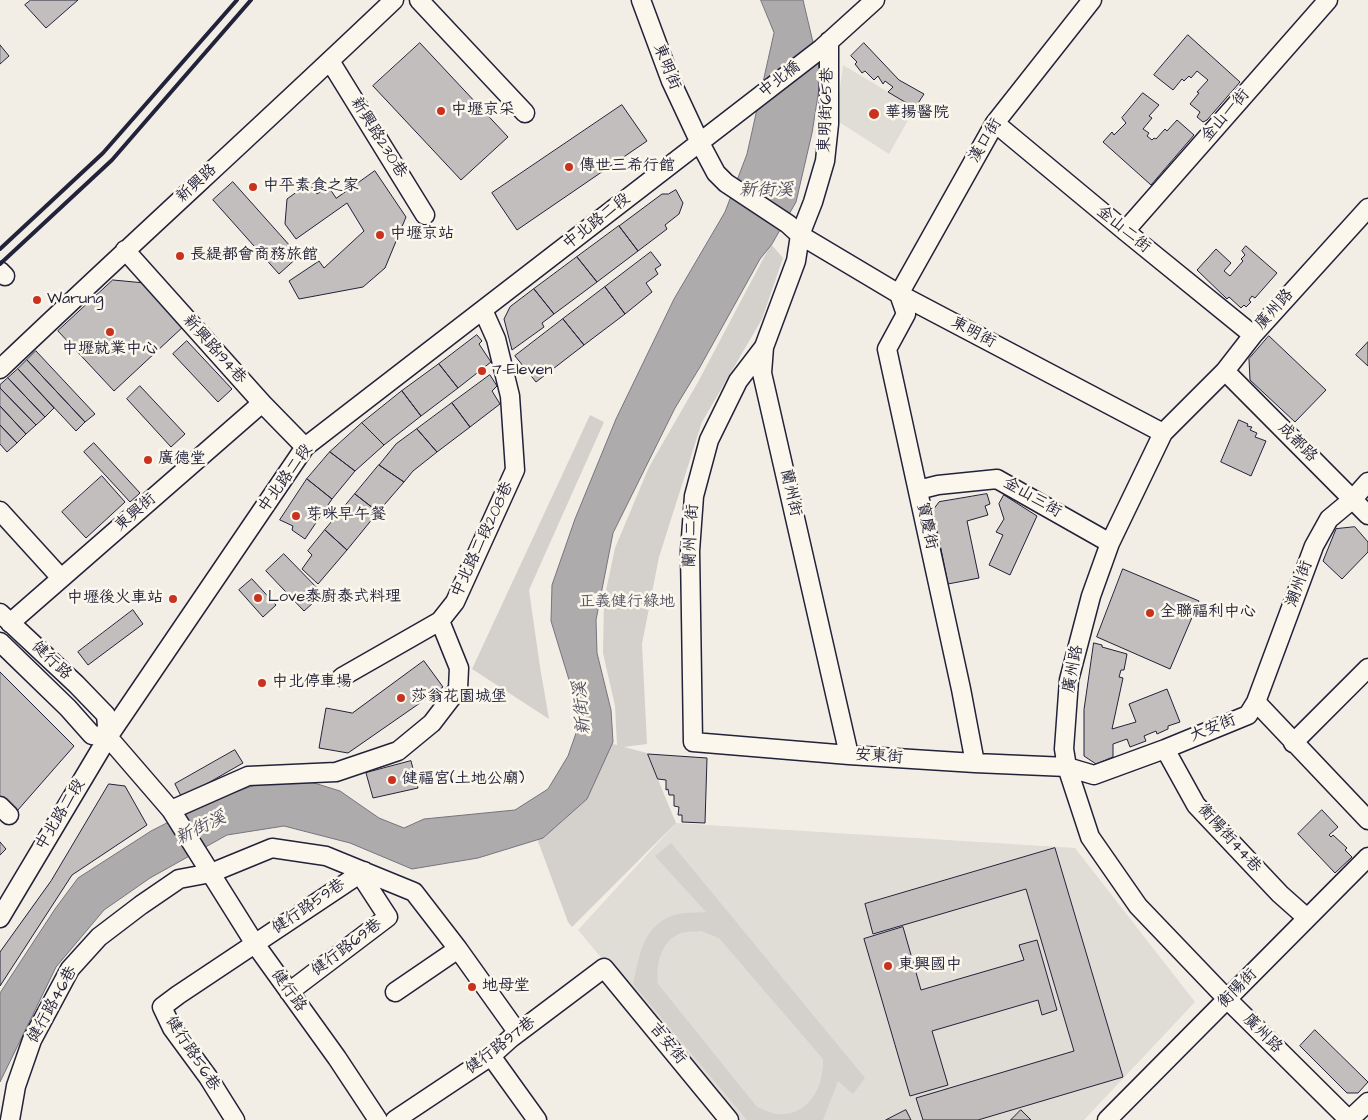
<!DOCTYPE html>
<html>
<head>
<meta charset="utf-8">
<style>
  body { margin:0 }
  canvas { display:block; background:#f2eee5 }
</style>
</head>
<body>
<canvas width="1368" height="1120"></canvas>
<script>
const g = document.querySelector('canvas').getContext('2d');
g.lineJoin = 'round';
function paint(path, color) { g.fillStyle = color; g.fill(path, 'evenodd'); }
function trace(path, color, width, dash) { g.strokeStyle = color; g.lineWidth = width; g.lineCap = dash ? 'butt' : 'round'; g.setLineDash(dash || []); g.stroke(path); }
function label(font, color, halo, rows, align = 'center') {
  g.font = font + ' "Architects Daughter","LXGW WenKai TC",sans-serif'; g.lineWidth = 5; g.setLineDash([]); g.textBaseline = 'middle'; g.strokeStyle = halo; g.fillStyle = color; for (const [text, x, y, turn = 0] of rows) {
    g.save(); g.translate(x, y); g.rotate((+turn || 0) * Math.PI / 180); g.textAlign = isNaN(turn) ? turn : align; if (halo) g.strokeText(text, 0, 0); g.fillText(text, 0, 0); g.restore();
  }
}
const built = new Path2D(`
  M843,65L915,108L889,154L836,120Z
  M676,823L1075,848L1195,1002L1084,1120H737L578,930Z`);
const green = new Path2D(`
  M771,244L783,258L762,319L702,422L659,557L642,644L647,744L624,747L647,753L676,823L572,927L568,922L533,828L600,741L617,745L615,706L603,653L604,600L615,548L649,467L698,382Z
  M590,415L604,422L529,590L540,667L549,719L472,669Z
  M671,843L865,1078L853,1094L838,1081L823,1120H747L633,984C640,954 643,923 678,914C687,912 697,913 706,912L655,856ZM701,931L719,938L823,1059C824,1087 809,1117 776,1114C770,1113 763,1109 757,1107L658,984C656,965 660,941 681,933C687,931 695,932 701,931Z`);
const water = new Path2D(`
  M761,0H803L821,76L812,133L796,202L772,244L760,259L700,367L675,408L613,533L596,620L597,653L611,710L613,742L587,799L543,838L478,858L412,869L350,843L284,826L227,835L150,878L104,910L56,967L0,1082V993L55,909L78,878L151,831L208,802L258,784L311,782L340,791L379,818L404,828L424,819L515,810L548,789L568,756L581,719L551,621L552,585L575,519L616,419L674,299L725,212L747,154L774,33Z`);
const building = new Path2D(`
  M31,0H78L46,28L25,5Z
  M1188,35L1240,82L1207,120L1203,122L1197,117L1200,112L1190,104L1199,93L1197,92L1208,80L1197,71L1191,78L1189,76L1184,81L1182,79L1173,90L1154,75Z
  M420,43L508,137L461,180L373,86Z
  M864,43L899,80L924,94L915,108L888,92L893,87L885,81L883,84L878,76L874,80L865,71L862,73L855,64L857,62L851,56Z
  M0,45L9,56L0,64Z
  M1143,93L1159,105L1149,116L1152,118L1143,129L1149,133L1147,136L1152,140L1154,138L1156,139L1165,129L1167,131L1177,120L1194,135L1151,185L1103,142L1112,132L1114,135L1126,123L1122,118Z
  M622,105L647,141L517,230L492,193Z
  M375,171L406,217L385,268L363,287L299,299L289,281L319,261L324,268L364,231L347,203L296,239L285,224L287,199L309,183L317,194L328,186L336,198Z
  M233,182L299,256L279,274L213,200Z
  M676,190L683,203L679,214L665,225L667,229L638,251L619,226L662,194H668Z
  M619,226L638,251L597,282L577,257Z
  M1246,246L1277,273L1255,298L1252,296L1249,300L1251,302L1246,307L1244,305L1241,308L1229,297L1227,299L1197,270L1216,249L1231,263L1224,271L1230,276L1243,261L1241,259L1245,255L1242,251Z
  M651,252L661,265L655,269L658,274L646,283L652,292L625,314L605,287Z
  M577,257L597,282L554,314L534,289Z
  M113,280L145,283L185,325L114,391L58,331Z
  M605,287L625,314L584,345L563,319Z
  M534,289L554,314L542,323L544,327L512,350L504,319L510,307Z
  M563,319L584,345L536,382L515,356Z
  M477,335L482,341L479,344L491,362L458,388L439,364Z
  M1269,336L1326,390L1295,422L1250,380L1249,359Z
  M187,341L232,389L218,402L173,354Z
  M1368,342V366L1356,355Z
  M36,351L95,414L85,422L27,360Z
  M27,360L85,422L76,431L18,369Z
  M439,364L458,388L421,416L402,391Z
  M18,369L54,408L45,417L8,378Z
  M490,375L497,386L492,391L500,404L470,427L452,403Z
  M8,378L45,417L36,425L0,388V385Z
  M140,386L185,434L171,447L127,399Z
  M0,388L36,425L26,434L0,406Z
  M402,391L421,416L384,445L362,423Z
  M452,403L470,427L437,452L417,429Z
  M0,406L26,434L17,443L0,425Z
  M1239,420L1248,424L1247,426L1252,427L1250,430L1257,433L1255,437L1266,441L1251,476L1221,462Z
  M362,423L384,445L355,471L330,452Z
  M0,425L17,443L7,452L0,444Z
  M417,429L437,452L413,471L404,482L379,465L396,444Z
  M94,443L140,493L130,502L84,452Z
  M330,452L355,471L332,499L307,479Z
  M379,465L404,482L378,512L355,494Z
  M102,476L125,502L86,538L62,512Z
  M307,479L332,499L305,539L292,530L293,526L280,520Z
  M355,494L378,512L347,550L325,530Z
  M987,494L990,504L985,506L988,515L967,521L979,578L948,584L933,510L939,502Z
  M1004,495L1037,516L1010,575L989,565L1003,535L996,532L1004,519L999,504Z
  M1355,527L1368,542V552L1342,579L1323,561L1336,529Z
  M325,530L347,550L318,584L302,569L312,555L308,551Z
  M284,554L323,594L304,611L266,571Z
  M1123,569L1199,601L1170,669L1097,637Z
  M252,579L276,605L263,617L239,590Z
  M133,610L143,624L88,665L78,652Z
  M1094,643L1102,645V647L1127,654L1124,670H1121L1119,677L1123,678L1112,729L1136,722L1129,704L1167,689L1180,722L1168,726V729L1157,734L1156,731L1144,736L1146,741L1130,747L1127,739L1113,744V757L1096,764L1084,756V710Z
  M424,661L443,687L348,753L319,748L326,708L352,713Z
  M0,672L74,746L10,819L0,809Z
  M235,750L243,763L182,798L175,784Z
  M648,754L707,758L705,823L682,822V815H678L679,807L674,806V795H669L668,789L666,790V780L658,779Z
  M411,761L418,788L373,798L366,773Z
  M109,784L125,786L147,825L72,875L0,986V952L51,881Z
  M1322,810L1338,827L1329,835L1331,837L1333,835L1347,848L1345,850L1352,857L1335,873L1298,834Z
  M0,842L6,849L0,855Z
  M1055,848L1123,1077L978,1120H923L916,1098L1074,1051L1026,889L873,934L865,904Z
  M903,927L921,990L1024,960L1019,945L1037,940L1057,1010L1042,1015L1038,1000L932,1031L948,1085L910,1096L864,939Z
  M1315,1030L1368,1082L1358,1093H1347L1300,1046Z
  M906,1110L911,1120H886Z
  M1021,1110L1031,1120H1011Z`);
const minor = new Path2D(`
  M419,0L525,113
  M641,0L671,81L700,143L716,173L726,183L788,224L800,235L899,294L1163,433
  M829,41V124L825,161L813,202L800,235L796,261L764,347L762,373L849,755
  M330,61L425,215
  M995,123L1125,231L1253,335
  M1125,231L1328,0
  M125,250L262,403L305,447
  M0,271L5,276
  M764,347L738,381L709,440L694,496L690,551L693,742L849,755L975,763L1067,767L1094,775L1165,749L1248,715L1256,702L1314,546L1329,519L1353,499L1368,482
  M0,369C130,245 264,124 394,0
  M1225,371L1368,515
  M918,490L938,485L997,479L1110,543
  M0,511L61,578
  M0,613L76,684L106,715L108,737L171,810L255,944L337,1058L378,1120
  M10,623L262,403
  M0,642L68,708L92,735L108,737
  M342,677L440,621L455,602L515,470L510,396L496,339L483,310
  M1256,702L1368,820
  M1293,743L1368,668
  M1165,749L1196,805L1280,894L1307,918
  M975,763L961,689L887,349L906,314L899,294L995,123L1092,0
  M0,806L9,815
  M171,810L248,776L336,772L398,751L432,723L458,689L459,668L440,621
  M0,918L108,737L305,447L822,48L875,0
  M289,992L388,917L360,874
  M395,992L458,949
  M491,1056L537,1120
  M10,1120L16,1086L32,1040L70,969L99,937L141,905L179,879L211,873L272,848L326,856L414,892L458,949L518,1033
  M235,1120L208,1077L172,1028L162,1007L178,995L364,871
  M395,1120L491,1056L511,1038L604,968L729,1120
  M1107,1120L1368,857
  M1349,1120L1228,1000L1138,906L1090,837L1067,767L1064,749L1069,680L1091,596L1110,543L1163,433L1225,371L1253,335L1368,208
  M1349,1120L1368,1102`);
const rail = new Path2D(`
  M0,249L103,153L237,0
  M0,264L112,160L251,0`);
const markers = [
  [441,111,5,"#c8321e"],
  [874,114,6,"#c8321e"],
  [569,167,5,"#c8321e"],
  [253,187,5,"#c8321e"],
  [380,235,5,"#c8321e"],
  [180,256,5,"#c8321e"],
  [37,300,5,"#c8321e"],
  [110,332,5,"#c8321e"],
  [482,371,5,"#c8321e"],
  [148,460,5,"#c8321e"],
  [296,516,5,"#c8321e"],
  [258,598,5,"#c8321e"],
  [173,599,5,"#c8321e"],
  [1150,613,5,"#c8321e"],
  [262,683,5,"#c8321e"],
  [401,698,5,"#c8321e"],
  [392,780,5,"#c8321e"],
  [888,966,5,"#c8321e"],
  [472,987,5,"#c8321e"]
];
const streetNames = [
  ["東明街",666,67,68],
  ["中北橋",780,80,-38],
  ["東明街65巷",827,110,-88],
  ["金山一街",1226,116,-49],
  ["新興路230巷",378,138,58],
  ["漢口街",986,141,-59],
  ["新興路",197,184,-43],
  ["中北路二段",597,222,-38],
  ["金山二街",1123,230,39],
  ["廣州路",1275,310,-48],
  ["東明街",973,333,28],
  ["新興路194巷",214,350,48],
  ["成都路",1297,443,45],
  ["中北路二段",286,479,-54],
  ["蘭州街",790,493,77],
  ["金山三街",1032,498,30],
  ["東興街",136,513,-41],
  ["寶慶街",926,526,78],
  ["蘭州二街",692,536,-87],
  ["中北路二段208巷",483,540,-65],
  ["潮州街",1300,584,-70],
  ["健行路",51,661,43],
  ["廣州路",1074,669,-79],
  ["大安街",1213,729,-22],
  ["安東街",879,757,4],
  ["中北路二段",61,815,-59],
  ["衡陽街44巷",1229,839,48],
  ["健行路59巷",309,907,-34],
  ["健行路69巷",347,948,-37],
  ["衡陽街",1238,989,-45],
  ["健行路",288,991,54],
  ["健行路46巷",53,1005,-61],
  ["廣州路",1262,1034,45],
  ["吉安街",667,1044,51],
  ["健行路97巷",501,1046,-37],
  ["健行路56巷",192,1054,57]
];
const poiNames = [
  ["中壢京采",451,111],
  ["華揚醫院",885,114],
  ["傳世三希行館",579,167],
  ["中平素食之家",263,187],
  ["中壢京站",390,235],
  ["長緹都會商務旅館",190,256],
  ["Warung",47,300],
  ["中壢就業中心",110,350,"center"],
  ["7-Eleven",492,371],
  ["廣德堂",158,460],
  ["芽咪早午餐",306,516],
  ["Love泰廚泰式料理",268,598],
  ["中壢後火車站",163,599,"right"],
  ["全聯福利中心",1160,613],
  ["中北停車場",272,683],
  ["莎翁花園城堡",411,698],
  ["健福宮(土地公廟)",402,780],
  ["東興國中",898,966],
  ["地母堂",482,987]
];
const parkNames = [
  ["正義健行綠地",627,603]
];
const waterNames = [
  ["新街溪",766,191],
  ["新街溪",583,708,-95],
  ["新街溪",201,829,-26]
];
paint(built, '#e0dcd6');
paint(green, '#d4d1cc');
paint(water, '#aeabad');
trace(water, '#76747f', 1);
paint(building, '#c2bebe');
trace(building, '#22223b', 1);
trace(minor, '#22223b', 21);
trace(minor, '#fbf7ec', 18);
trace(rail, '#22223b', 4);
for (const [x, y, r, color] of markers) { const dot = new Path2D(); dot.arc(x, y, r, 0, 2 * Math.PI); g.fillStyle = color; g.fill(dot); trace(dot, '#fbf7ec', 2); }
label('16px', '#22223b', '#fbf7ec', streetNames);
label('16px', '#22223b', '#fbf7ec', poiNames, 'left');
label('16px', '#575766', '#fbf7ec', parkNames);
label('italic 18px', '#535263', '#fbf7ec', waterNames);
</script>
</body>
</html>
